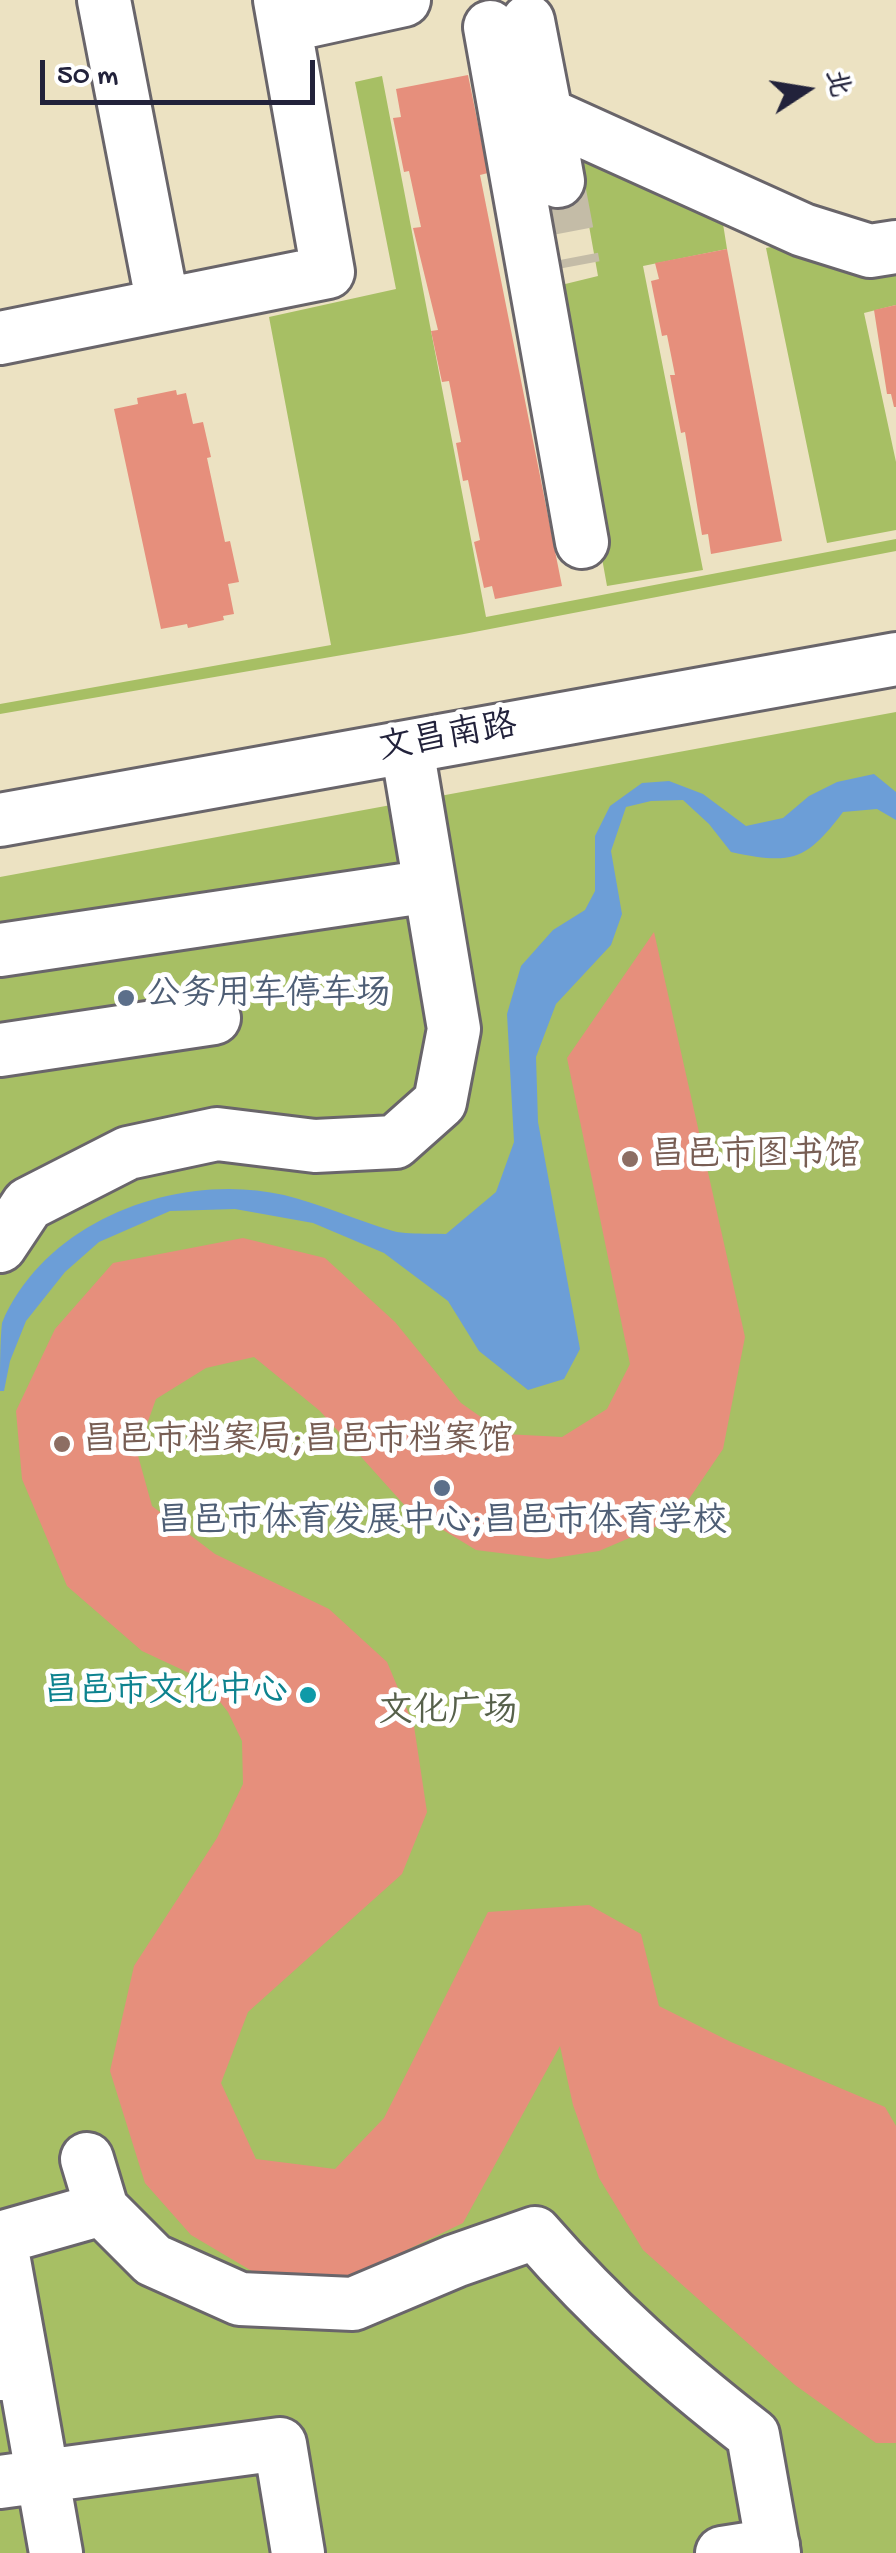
<!DOCTYPE html>
<html>
<head>
<meta charset="utf-8">
<style>
  body { margin:0 }
  #map { position:relative; width:896px; height:2553px; overflow:hidden; background:#ece2c2; font-family:"Gochi Hand","LXGW WenKai TC",sans-serif }
  canvas { display:block }
  .north { position:absolute; left:756px; top:40px; width:100px; height:100px; -webkit-text-stroke:8px #fff; paint-order:stroke; rotate:78deg; font-size:28px; font-weight:700; line-height:40px; text-align:center; color:#22223b }
  .north::after { content:''; display:block; margin:auto; width:35px; height:45px; background:#22223b; clip-path:polygon(50% 0,100% 100%,50% 72%,0 100%) }
  .scale { position:absolute; left:40px; top:60px; width:275px; height:45px; box-sizing:border-box; border:5px solid #22223b; border-top:0; padding-left:12px; font-size:30px; line-height:35px; white-space:nowrap; color:#22223b; -webkit-text-stroke:8px #fff; paint-order:stroke }
</style>
</head>
<body>
<div id="map">
<canvas width="896" height="2553"></canvas>
<div class="north">北</div>
<div class="scale">50 m</div>
</div>
<script>
const g = document.querySelector('canvas').getContext('2d');
g.lineJoin = 'round';
function paint(path, color) { g.fillStyle = color; g.fill(path, 'evenodd'); }
function trace(path, color, width, dash) { g.strokeStyle = color; g.lineWidth = width; g.lineCap = dash ? 'butt' : 'round'; g.setLineDash(dash || []); g.stroke(path); }
function label(font, color, halo, rows, align = 'center') {
  g.font = font + ' "Gochi Hand","LXGW WenKai TC",sans-serif'; g.lineWidth = 10; g.setLineDash([]); g.textBaseline = 'middle'; g.strokeStyle = halo; g.fillStyle = color; for (const [text, x, y, turn = 0] of rows) {
    g.save(); g.translate(x, y); g.rotate((+turn || 0) * Math.PI / 180); g.textAlign = isNaN(turn) ? turn : align; if (halo) g.strokeText(text, 0, 0); g.fillText(text, 0, 0); g.restore();
  }
}
const green = new Path2D(`
  M382,76L486,617L896,539V551L464,634L0,714V704L331,645L269,317L396,289L355,82Z
  M576,153L721,211L727,249L643,266L703,570L607,586L553,287L598,276Z
  M802,241L851,275L896,269V305L864,313L896,462V530L827,543L766,248Z
  M896,712V2553H0V877Z`);
const water = new Path2D(`
  M874,774L896,792V820L877,809L843,812C806,861 792,865 731,852L709,824L683,800L651,801L626,807L611,851L622,914L611,945L556,1004L536,1057L538,1122L580,1349L564,1379L528,1390L479,1351L448,1301L384,1253L313,1223L235,1209L170,1211L99,1242L65,1272L26,1321L10,1361L4,1391H0C0,1372 0,1341 2,1323C46,1219 179,1171 284,1195C321,1204 356,1220 393,1231C409,1235 429,1233 446,1234L496,1192L514,1142L507,1014L521,966L553,930L585,910L595,891V836L610,806L642,783L669,781L703,794L746,826L783,818L809,796L837,782Z`);
const building = new Path2D(`
  M468,75L488,173L480,175L562,586L495,599L492,586L484,588L474,542L480,540L468,480L463,481L456,443L461,442L449,381L442,382L431,331L438,330L413,228L421,227L409,171L404,172L393,118L401,117L396,89Z
  M727,249L782,541L711,554L708,534L702,535L685,432L681,433L670,375H675L667,335L662,336L651,281L659,279L655,263Z
  M896,305V407H894L891,394H887L874,310Z
  M176,390L177,395L186,393L193,424L203,422L211,457L207,458L225,542L230,541L239,582L228,584L234,614L223,616L224,620L188,628L187,624L161,629L114,409L138,404L137,398Z
  M654,932L745,1337L723,1449L676,1518L599,1551L548,1559L476,1550L407,1508L320,1411L254,1357L206,1368L156,1399L137,1452L152,1506L215,1554L329,1609L387,1662L414,1726L427,1812L402,1874L248,2012L221,2083L256,2159L335,2169L384,2118L488,1912L589,1905L641,1934L659,2006L731,2042L885,2107L896,2126V2443H876L795,2385L643,2250L599,2178L573,2105L560,2046L463,2223L384,2261L323,2285L262,2277L191,2235L145,2183L110,2071L134,1966L217,1838L243,1784L242,1741L228,1712L202,1679L142,1651L67,1586L22,1479L16,1411L55,1329L113,1263L243,1238L325,1258L395,1322L461,1403L505,1434L562,1437L607,1409L630,1364L567,1058Z`);
const minorTunnel = new Path2D(`
  M558,181L574,266`);
const minor = new Path2D(`
  M104,0L163,305
  M528,21L546,114L803,230L870,251L896,247
  M285,26L404,0
  M490,27L582,542
  M546,114L558,181
  M0,338L328,272L280,0
  M0,820L896,659
  M0,950L430,886
  M0,1050L214,1018
  M0,1246L28,1204L128,1153L217,1134L315,1146L395,1142L440,1102L454,1029L407,748
  M87,2159L102,2209L153,2260L240,2299L353,2304L455,2261L535,2233C604,2312 671,2371 753,2435L774,2553
  M24,2371L0,2238L102,2209
  M0,2374L24,2371L56,2553
  M0,2482L280,2444L298,2553
  M722,2553L773,2545`);
const markers = [
  [126,998,10,"#5c6f8a"],
  [630,1159,10,"#8d6e63"],
  [62,1444,10,"#8d6e63"],
  [442,1488,10,"#5c6f8a"],
  [308,1695,10,"#0f9aa8"]
];
const streetNames = [
  ["文昌南路",448,740,-10]
];
const serviceNames = [
  ["公务用车停车场",146,998],
  ["昌邑市体育发展中心;昌邑市体育学校",442,1525,"center"]
];
const educationNames = [
  ["昌邑市图书馆",650,1159],
  ["昌邑市档案局;昌邑市档案馆",82,1444]
];
const cultureNames = [
  ["昌邑市文化中心",288,1695]
];
const parkNames = [
  ["文化广场",448,1715]
];
paint(green, '#a7bf64');
paint(water, '#6c9ed7');
paint(building, '#e68f7c');
trace(minorTunnel, '#c4bca7', 52, [52, 26]);
trace(minor, '#69656a', 58);
trace(minor, '#fff', 52);
for (const [x, y, r, color] of markers) { const dot = new Path2D(); dot.arc(x, y, r, 0, 2 * Math.PI); g.fillStyle = color; g.fill(dot); trace(dot, '#fff', 4); }
label('35px', '#22223b', '#fff', streetNames);
label('35px', '#4e5e75', '#fff', serviceNames, 'left');
label('35px', '#785e54', '#fff', educationNames, 'left');
label('35px', '#0d838f', '#fff', cultureNames, 'right');
label('35px', '#57614b', '#fff', parkNames);
</script>
</body>
</html>
